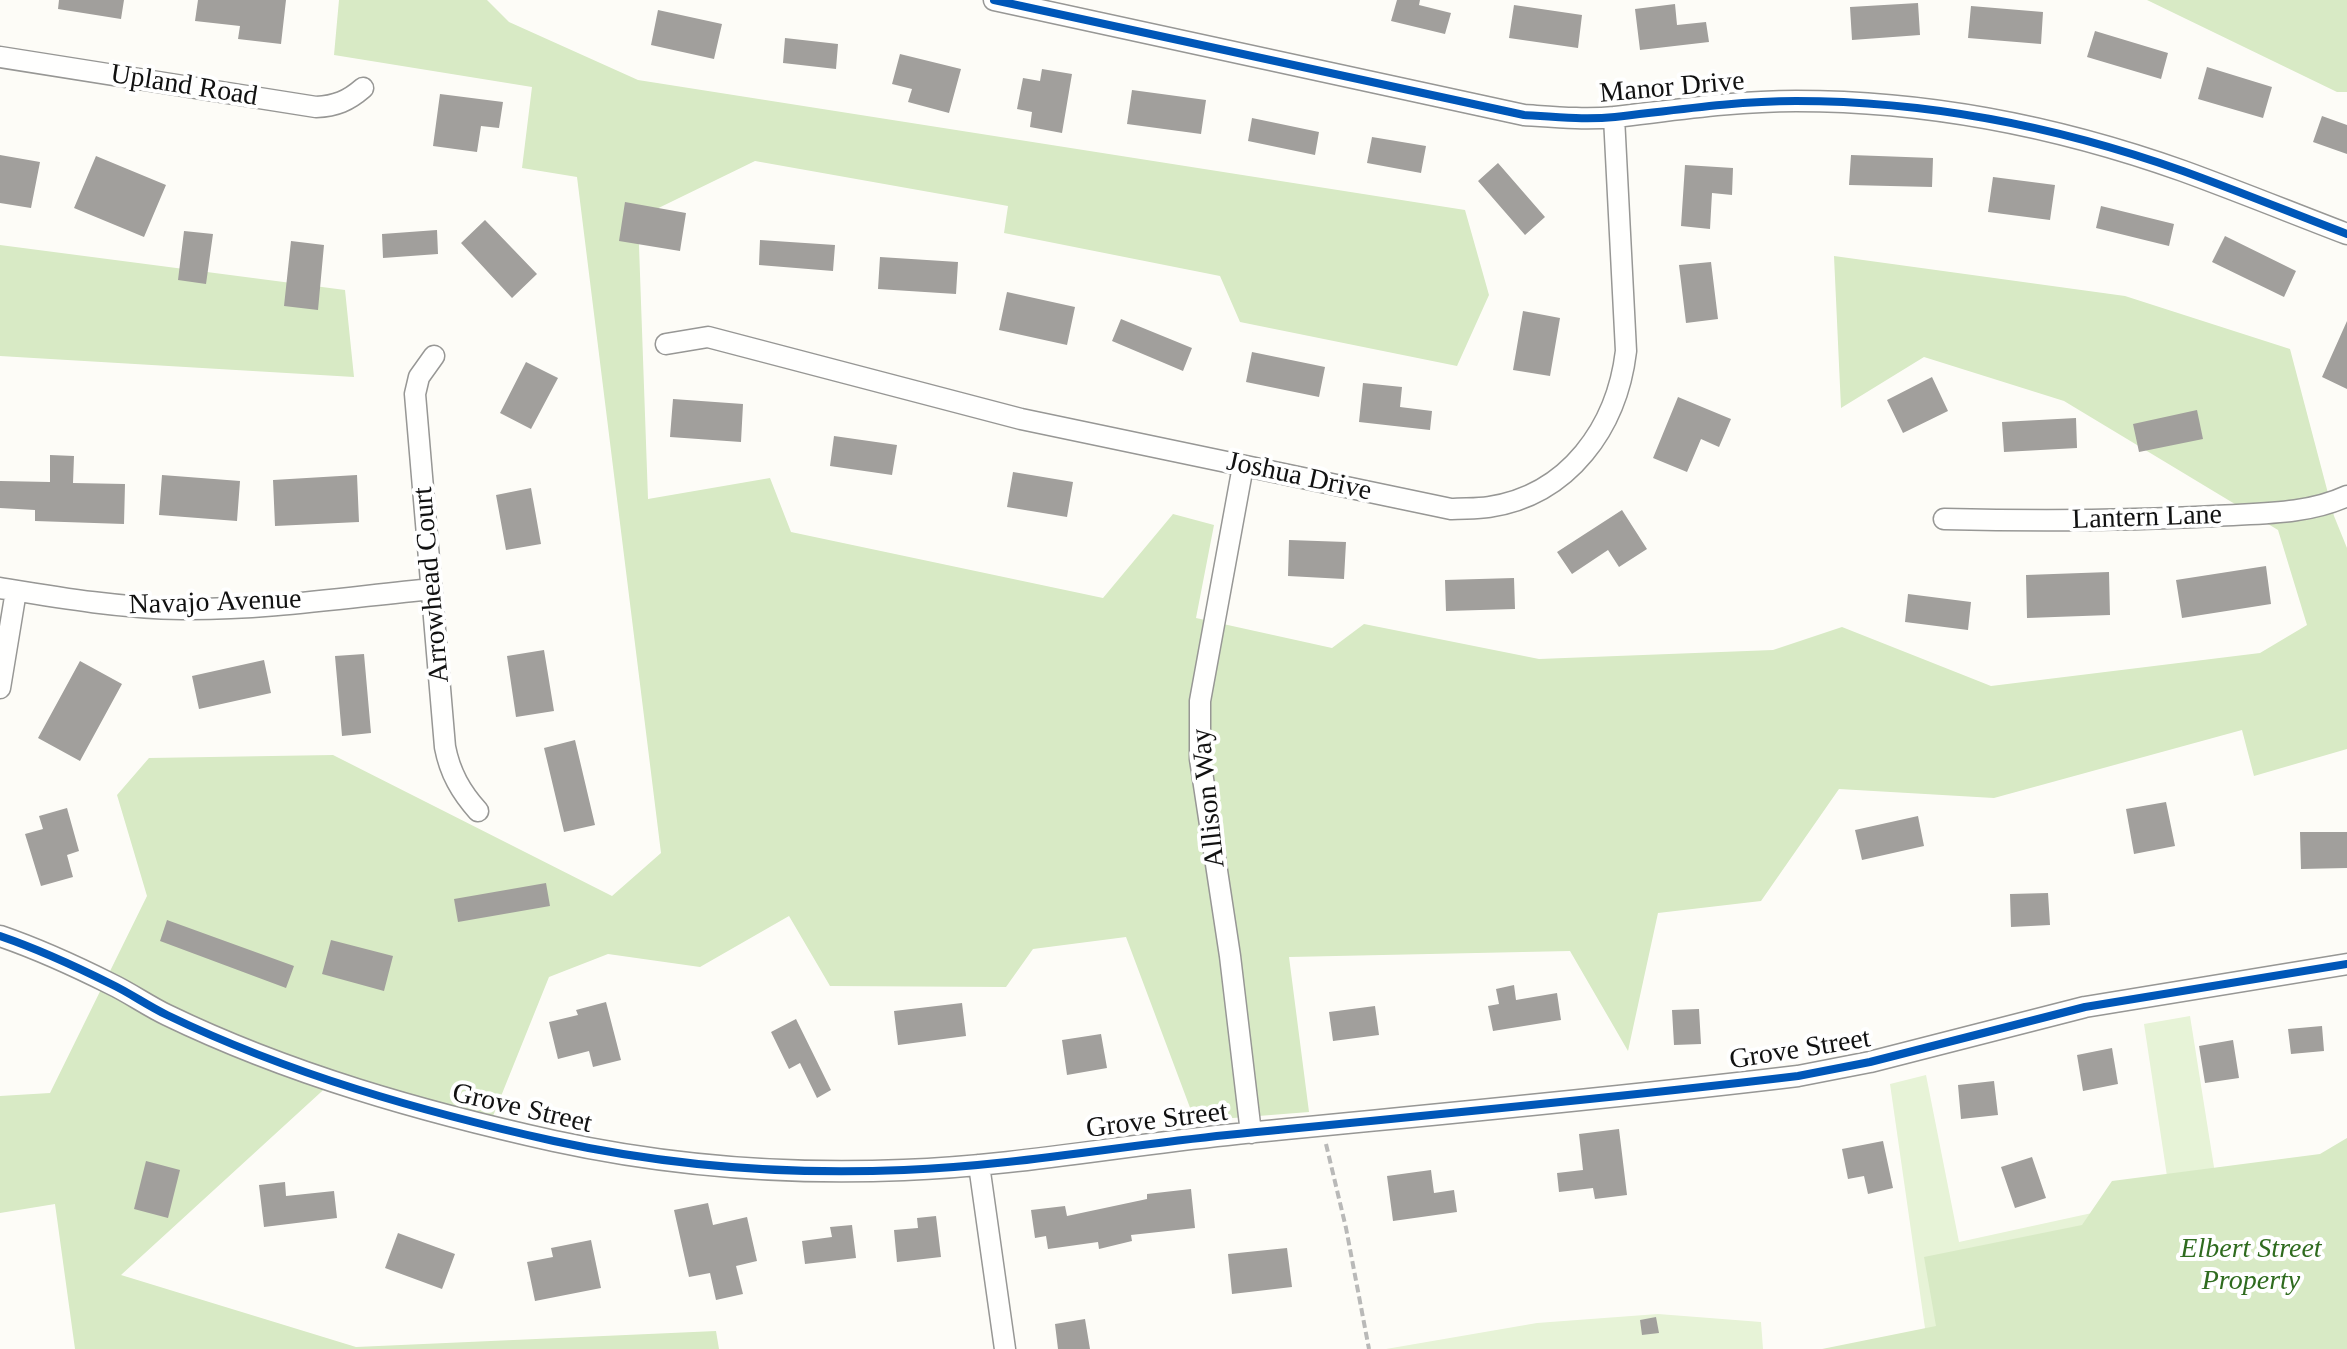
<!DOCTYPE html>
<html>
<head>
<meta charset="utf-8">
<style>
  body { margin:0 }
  canvas { display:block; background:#fdfcf7 }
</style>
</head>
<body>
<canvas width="2347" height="1349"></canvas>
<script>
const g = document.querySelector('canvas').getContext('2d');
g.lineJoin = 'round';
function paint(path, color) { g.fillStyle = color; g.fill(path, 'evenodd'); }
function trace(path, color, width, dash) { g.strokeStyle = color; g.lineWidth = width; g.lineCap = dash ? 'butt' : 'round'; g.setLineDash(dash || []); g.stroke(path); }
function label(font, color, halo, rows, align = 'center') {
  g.font = font + ' Georgia,serif'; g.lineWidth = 8; g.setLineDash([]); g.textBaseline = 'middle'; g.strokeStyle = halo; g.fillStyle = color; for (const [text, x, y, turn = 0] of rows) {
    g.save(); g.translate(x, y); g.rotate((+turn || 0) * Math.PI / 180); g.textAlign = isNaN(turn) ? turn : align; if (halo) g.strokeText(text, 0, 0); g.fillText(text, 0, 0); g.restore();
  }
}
const green = new Path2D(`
  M2190,1016L2217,1186L1928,1349L1890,1084L1926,1075L1959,1242L2170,1196L2144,1024Z
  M1658,1314L1761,1322L1763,1349H1386L1537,1323Z`);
const forest = new Path2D(`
  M339,0H487L509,22L638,80L1465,210L1489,295L1457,366L1240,322L1220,276L1004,233L1008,206L755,161L638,218L648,499L770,478L791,532L1103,598L1173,514L1214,525L1196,618L1332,648L1364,624L1539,659L1773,650L1842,627L1991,686L2260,653L2307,625L2278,530L2064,401L1924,357L1841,408L1834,256L2125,296L2290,349L2334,516L2347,548V749L2254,776L2242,730L1994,798L1839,789L1761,901L1658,913L1628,1051L1570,951L1289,957L1309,1112L1195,1121L1126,937L1033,949L1006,987L830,986L789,916L700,967L608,954L549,977L489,1126L332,1082L121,1275L356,1347L716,1331L719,1349H75L55,1204L0,1213V1096L50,1093L147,896L117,795L149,758L333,755L612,896L661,853L577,177L522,168L532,87L334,55Z
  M2147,0H2347V92H2337Z
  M0,245L345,290L354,377L0,356Z
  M2347,1138V1349H1822L1936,1326L1924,1257L2082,1225L2112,1181L2320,1154Z`);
const building = new Path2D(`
  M59,0H124L121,19L58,9Z
  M198,0H286L281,44L238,39L240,26L195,21Z
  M1397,0H1420L1419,5L1451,13L1445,34L1391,21Z
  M1918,3L1920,35L1852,40L1850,7Z
  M1675,4L1677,25L1706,22L1709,42L1640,50L1635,9Z
  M1514,5L1582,15L1578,48L1509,38Z
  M1971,6L2043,12L2041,44L1968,38Z
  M658,10L722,24L714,59L651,45Z
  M2095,31L2168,53L2161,79L2087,57Z
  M785,38L838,44L836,69L783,63Z
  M900,54L961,69L949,113L908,102L912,89L892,84Z
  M2207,67L2272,87L2263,118L2198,99Z
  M1042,69L1072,74L1062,133L1030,127L1032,112L1017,109L1023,78L1040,81Z
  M1132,90L1206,100L1201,134L1127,124Z
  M440,94L503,102L499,128L481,126L477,152L433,146Z
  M2322,116L2347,125V154L2313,142Z
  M1252,118L1319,132L1315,155L1248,141Z
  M1372,137L1426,146L1421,173L1367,163Z
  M0,155L40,162L31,208L0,203Z
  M1851,155L1933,158L1932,187L1849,185Z
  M96,156L166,185L144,237L74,208Z
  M1498,163L1545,217L1525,235L1478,181Z
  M1685,165L1733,168L1732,195L1712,193L1710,229L1681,226Z
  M1993,177L2055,185L2050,220L1988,212Z
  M625,202L686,213L680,251L619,241Z
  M2101,206L2174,224L2169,246L2096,228Z
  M485,220L537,274L512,298L461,243Z
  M437,230L438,254L383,258L382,234Z
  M184,231L213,234L206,284L178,280Z
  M2225,236L2296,271L2284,297L2212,262Z
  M760,240L835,245L833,271L759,265Z
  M291,241L324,245L318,310L284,306Z
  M880,257L958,262L956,294L878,289Z
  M1711,262L1718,319L1686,323L1679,265Z
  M1007,292L1075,307L1067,345L999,330Z
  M1523,311L1560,318L1550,376L1513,370Z
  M1121,319L1192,348L1183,371L1112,341Z
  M2347,321V389L2322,377Z
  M1252,352L1325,367L1319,397L1246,382Z
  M526,362L558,378L531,429L500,413Z
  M1932,377L1948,411L1903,433L1887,400Z
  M1363,383L1402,387L1400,407L1432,411L1430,430L1359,422Z
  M1678,397L1731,419L1719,447L1701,439L1687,472L1653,458Z
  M673,399L743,404L741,442L670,437Z
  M2197,410L2203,439L2139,452L2133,424Z
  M2076,418L2077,448L2004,452L2002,422Z
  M834,436L897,445L892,475L830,466Z
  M50,455L74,456L73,483L125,484L124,524L35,521V510L0,508V481L50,482Z
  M1013,472L1073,482L1067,517L1007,507Z
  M162,475L240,481L237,521L159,515Z
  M357,475L359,522L275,526L273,480Z
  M531,488L541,544L506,550L496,495Z
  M1622,510L1647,549L1619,567L1608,550L1572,574L1557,552Z
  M1289,540L1346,542L1344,579L1288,576Z
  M2266,566L2271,604L2182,618L2176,580Z
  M2109,572L2110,615L2027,618L2026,575Z
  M1514,578L1515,609L1446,611L1445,580Z
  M1908,594L1971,602L1968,630L1905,622Z
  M544,650L554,711L516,717L507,656Z
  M364,654L371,733L342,736L335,656Z
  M264,660L271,693L199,709L192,676Z
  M80,661L122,684L80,761L38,738Z
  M575,740L595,825L564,832L544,748Z
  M2166,802L2175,846L2134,854L2126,809Z
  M67,808L79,851L67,855L73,877L41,886L25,834L43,829L39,816Z
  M1918,816L1924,846L1862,860L1855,830Z
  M2300,832H2347V868L2301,869Z
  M546,883L550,906L458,922L454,899Z
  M2048,893L2050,925L2011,927L2010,894Z
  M167,920L294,966L286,988L160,941Z
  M331,940L393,956L384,991L322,974Z
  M1514,985L1516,1000L1557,993L1561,1020L1493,1031L1488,1006L1499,1004L1496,989Z
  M606,1002L621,1060L593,1067L589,1051L558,1059L549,1022L578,1015L576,1010Z
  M962,1003L966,1036L898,1045L894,1011Z
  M1375,1006L1379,1035L1333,1041L1329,1012Z
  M1699,1009L1701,1044L1674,1045L1672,1010Z
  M796,1019L831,1090L817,1098L800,1063L789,1069L771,1032Z
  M2322,1026L2324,1051L2291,1054L2288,1029Z
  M1101,1034L1107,1068L1067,1075L1062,1040Z
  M2233,1040L2239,1078L2205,1083L2199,1046Z
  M2112,1048L2118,1084L2083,1091L2077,1055Z
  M1994,1081L1998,1115L1961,1119L1958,1085Z
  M1619,1129L1627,1195L1595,1199L1593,1188L1559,1192L1557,1173L1583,1170L1579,1134Z
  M1883,1141L1893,1188L1868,1194L1864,1176L1848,1179L1842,1149Z
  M2032,1157L2046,1198L2015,1208L2001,1167Z
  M146,1161L180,1170L168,1218L134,1209Z
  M1431,1170L1434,1193L1454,1190L1457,1212L1393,1221L1387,1176Z
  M285,1182L286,1196L334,1191L337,1218L264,1227L259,1185Z
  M1191,1189L1195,1228L1131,1235L1132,1241L1099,1249L1098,1242L1048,1249L1046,1236L1035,1238L1031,1210L1065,1206L1067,1216L1147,1199V1194Z
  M708,1203L713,1225L747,1217L757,1261L736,1266L743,1294L716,1300L710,1273L689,1277L674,1210Z
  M936,1216L941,1257L897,1262L894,1230L918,1228L917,1218Z
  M852,1225L856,1258L805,1264L802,1241L832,1237L830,1227Z
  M398,1233L455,1254L442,1289L385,1268Z
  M591,1240L601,1288L535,1301L527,1262L553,1257L551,1248Z
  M1287,1248L1292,1287L1232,1294L1228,1254Z
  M1656,1317L1659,1333L1642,1335L1640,1320Z
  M1085,1319L1090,1349H1058L1055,1324Z`);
const path = new Path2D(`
  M1326,1144L1346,1228L1369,1349`);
const minor = new Path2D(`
  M994,0L1524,115C1554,117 1585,120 1615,117C1676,110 1735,101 1796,101C1927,101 2059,127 2183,171C2238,191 2292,213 2347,234
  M0,57L316,107C336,106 348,101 363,88
  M666,344L708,337L1021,419L1451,509C1464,508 1477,509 1489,507C1569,495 1617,427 1626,351L1614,117
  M434,356L419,377L415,394L445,747C450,773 461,792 478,811
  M1243,466L1200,701V759L1230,956L1251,1133
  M1944,519C2035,521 2124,521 2215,516C2259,513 2306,515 2347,496
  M0,588C61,598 120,608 182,609C265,610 349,597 432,589
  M0,688L16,591
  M0,936C38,949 75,966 111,984C130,993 148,1006 167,1015C289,1074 423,1112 554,1141C669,1166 787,1175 904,1170C1012,1166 1119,1146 1227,1135C1417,1116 1608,1099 1798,1076L1870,1062L2085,1007L2347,964
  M979,1165L1005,1349`);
const cycleway = new Path2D(`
  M994,0L1524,115C1554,117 1585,120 1615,117C1676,110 1735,101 1796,101C1927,101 2059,127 2183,171C2238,191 2292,213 2347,234
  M0,936C38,949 75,966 111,984C130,993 148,1006 167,1015C289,1074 423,1112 554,1141C669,1166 787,1175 904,1170C1012,1166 1119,1146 1227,1135C1417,1116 1608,1099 1798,1076L1870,1062L2085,1007L2347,964`);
const streetNames = [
  ["Upland Road",184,86,9],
  ["Manor Drive",1672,88,-5],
  ["Joshua Drive",1299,477,12],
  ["Lantern Lane",2147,518,-2],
  ["Arrowhead Court",432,585,-95],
  ["Navajo Avenue",215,603,-2],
  ["Allison Way",1209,798,-96],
  ["Grove Street",1800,1050,-9],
  ["Grove Street",522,1109,13],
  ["Grove Street",1157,1121,-7]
];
const parkNames = [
  ["Elbert Street",2251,1250],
  ["Property",2251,1282]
];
paint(green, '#e7f3d7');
paint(forest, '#d8eac5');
paint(building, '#a19f9c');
trace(minor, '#979795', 23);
trace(path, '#b9b9b8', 4, [8, 4]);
trace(minor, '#fffffe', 20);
trace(cycleway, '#0057b8', 8);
label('28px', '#111', '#fff', streetNames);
label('italic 28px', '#2f6b1f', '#fff', parkNames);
</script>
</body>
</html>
